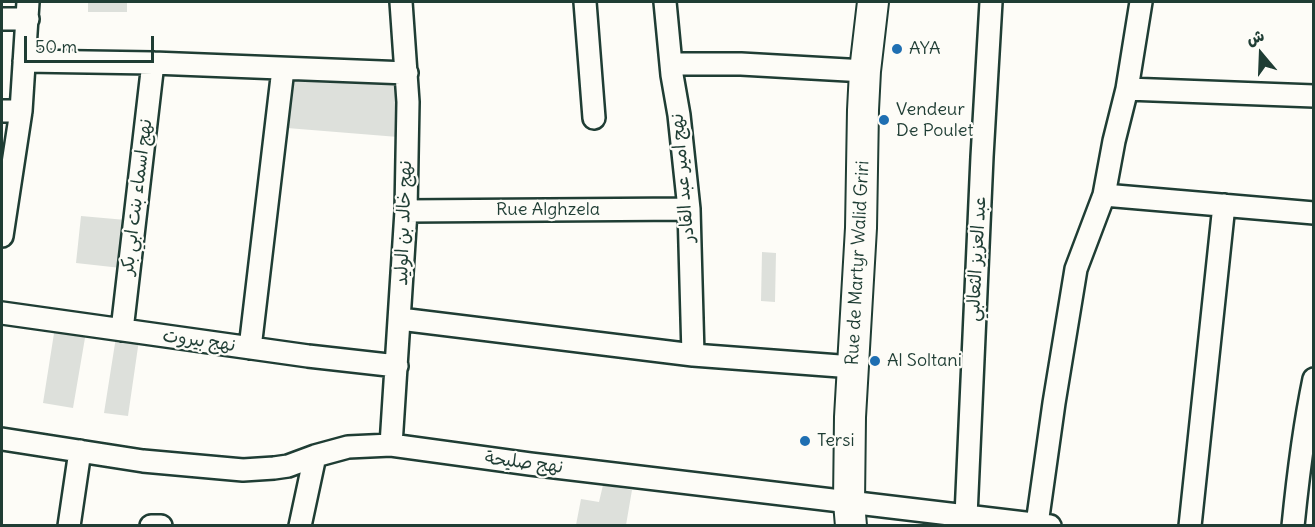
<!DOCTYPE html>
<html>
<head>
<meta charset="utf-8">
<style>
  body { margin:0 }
  #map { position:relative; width:1315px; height:527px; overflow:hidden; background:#fdfcf7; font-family:Delius,"Playpen Sans Arabic",sans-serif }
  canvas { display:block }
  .frame { position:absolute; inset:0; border:3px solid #1f3d34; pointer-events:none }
  .north { position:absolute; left:1231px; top:24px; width:60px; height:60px; -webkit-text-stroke:4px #fdfcf7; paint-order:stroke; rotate:341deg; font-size:16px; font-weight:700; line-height:24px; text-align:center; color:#1f3d34 }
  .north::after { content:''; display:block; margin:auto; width:21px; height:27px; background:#1f3d34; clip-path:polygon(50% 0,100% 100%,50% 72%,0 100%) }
  .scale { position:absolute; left:24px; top:36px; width:130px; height:27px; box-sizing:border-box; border:3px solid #1f3d34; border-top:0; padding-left:8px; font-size:18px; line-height:21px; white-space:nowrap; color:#1f3d34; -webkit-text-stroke:4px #fdfcf7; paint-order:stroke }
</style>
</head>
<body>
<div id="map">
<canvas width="1315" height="527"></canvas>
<div class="frame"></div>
<div class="north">ش</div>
<div class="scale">50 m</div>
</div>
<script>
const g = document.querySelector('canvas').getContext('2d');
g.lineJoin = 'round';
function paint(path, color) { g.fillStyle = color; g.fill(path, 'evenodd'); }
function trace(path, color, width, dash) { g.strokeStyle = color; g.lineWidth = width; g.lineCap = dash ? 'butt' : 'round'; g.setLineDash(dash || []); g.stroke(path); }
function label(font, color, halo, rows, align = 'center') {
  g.font = font + ' Delius,"Playpen Sans Arabic",sans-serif'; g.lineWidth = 4.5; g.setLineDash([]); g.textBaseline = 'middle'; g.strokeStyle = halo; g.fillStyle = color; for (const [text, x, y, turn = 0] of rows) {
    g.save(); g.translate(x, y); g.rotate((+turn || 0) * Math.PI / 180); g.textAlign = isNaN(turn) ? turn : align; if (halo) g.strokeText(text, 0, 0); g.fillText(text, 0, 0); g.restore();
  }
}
const green = new Path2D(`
  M88,2H127V12H88Z
  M290,75L401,81L398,137L287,128Z
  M81,216L126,220L121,268L76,263Z
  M762,252L776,253L775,302L761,301Z
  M55,327L86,332L73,408L43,403Z
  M116,337L139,340L128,416L104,413Z
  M603,485L632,490L626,525H576L581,499L599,502Z`);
const street = new Path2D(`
  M585,2L594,118
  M665,2L672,75L679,115L689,209L693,355
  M1141,2L1127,89L1114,141L1104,195L1314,213
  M2,19H28
  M24,61L153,63L407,73
  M671,64H741L865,71
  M1127,89L1314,96
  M2,111H21
  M406,211L689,209
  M2,236L21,111L28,2
  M2,313L308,356L397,366
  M400,319L693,355L853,367
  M122,330L153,63
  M250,348L283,69
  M2,439L143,461L243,470L274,468L288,466L315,456L348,447L391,445L530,464L1050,526
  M391,445L406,211L408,102L401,2
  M966,516L982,157L991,2
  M1037,524L1054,403L1076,269L1104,195
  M69,526L80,451
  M151,526H161
  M300,526L315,456
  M1190,526L1224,205
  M1293,526C1298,476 1304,427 1314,379`);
const secondary = new Path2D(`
  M851,526L849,502L850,417L861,228L863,110L865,71L873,2`);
const markers = [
  [897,49,6,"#1f6fb2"],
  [884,120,6,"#1f6fb2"],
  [875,361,6,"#1f6fb2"],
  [805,441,6,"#1f6fb2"]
];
const poiNames = [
  ["AYA",909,49],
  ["Vendeur",896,110],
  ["De Poulet",896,131],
  ["Al Soltani",887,361],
  ["Tersi",817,441]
];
const streetNames = [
  ["نهج امير عبد القادر",683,178,-95],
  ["نهج اسماء بنت ابي بكر",137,197,-83],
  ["Rue Alghzela",548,210],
  ["نهج خالد بن الوليد",404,223,-88],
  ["عبد العزيز الثعالبي",977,259,-87],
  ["Rue de Martyr Walid Griri",858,263,-87],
  ["نهج بيروت",199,341,8],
  ["نهج صليحة",524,463,7]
];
paint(green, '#dde0db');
trace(street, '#1f3d34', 26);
trace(secondary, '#1f3d34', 34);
trace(street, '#fdfcf7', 21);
trace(secondary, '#fdfcf7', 30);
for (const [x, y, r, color] of markers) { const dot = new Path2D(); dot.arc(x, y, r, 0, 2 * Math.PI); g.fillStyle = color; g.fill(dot); trace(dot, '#fdfcf7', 2); }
label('18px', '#1f3d34', '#fdfcf7', poiNames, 'left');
label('18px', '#1f3d34', '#fdfcf7', streetNames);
</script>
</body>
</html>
